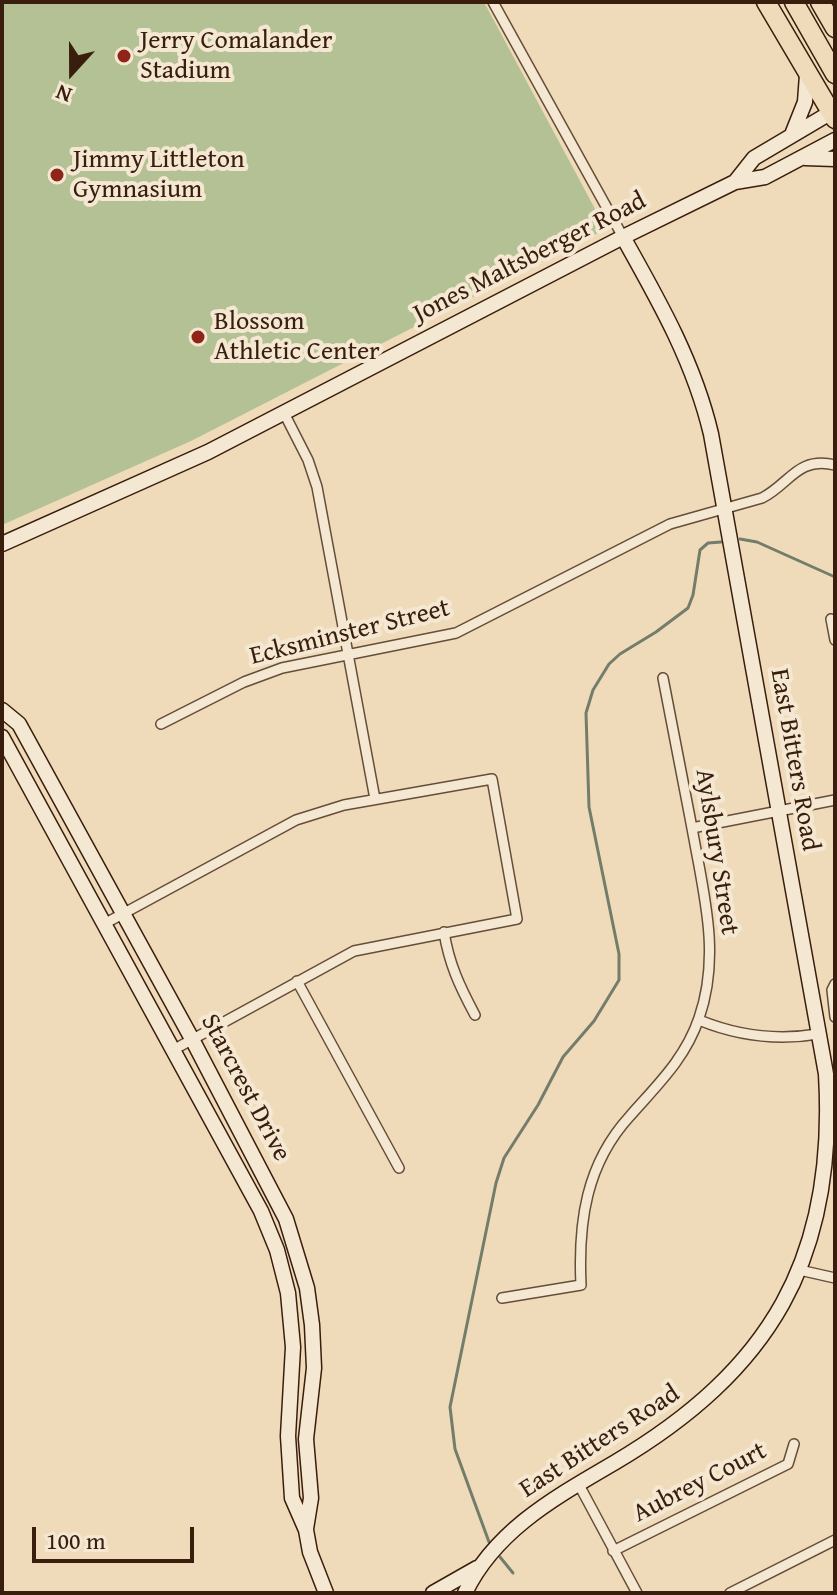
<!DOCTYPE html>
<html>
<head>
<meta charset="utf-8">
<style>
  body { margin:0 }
  #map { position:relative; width:837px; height:1595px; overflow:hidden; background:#efdbb9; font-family:"Gentium Book Plus",serif }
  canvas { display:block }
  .frame { position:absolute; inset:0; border:4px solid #391e0e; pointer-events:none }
  .north { position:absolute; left:32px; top:32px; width:80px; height:80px; -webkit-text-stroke:6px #f5e8d2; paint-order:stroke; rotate:201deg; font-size:22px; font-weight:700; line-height:32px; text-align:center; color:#391e0e }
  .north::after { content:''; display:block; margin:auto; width:28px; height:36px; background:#391e0e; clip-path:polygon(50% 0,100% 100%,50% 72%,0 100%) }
  .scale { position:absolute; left:32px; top:1527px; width:162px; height:36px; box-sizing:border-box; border:4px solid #391e0e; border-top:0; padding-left:10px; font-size:24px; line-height:28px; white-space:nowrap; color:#391e0e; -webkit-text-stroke:6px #f5e8d2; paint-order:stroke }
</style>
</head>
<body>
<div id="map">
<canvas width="837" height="1595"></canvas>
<div class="frame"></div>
<div class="north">N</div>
<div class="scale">100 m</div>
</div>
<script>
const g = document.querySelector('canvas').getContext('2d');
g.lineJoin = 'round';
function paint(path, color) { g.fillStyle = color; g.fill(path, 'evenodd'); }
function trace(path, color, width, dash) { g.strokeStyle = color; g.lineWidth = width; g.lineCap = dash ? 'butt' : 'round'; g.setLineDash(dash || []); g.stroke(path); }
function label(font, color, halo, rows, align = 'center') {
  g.font = font + ' "Gentium Book Plus",serif'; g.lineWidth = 8; g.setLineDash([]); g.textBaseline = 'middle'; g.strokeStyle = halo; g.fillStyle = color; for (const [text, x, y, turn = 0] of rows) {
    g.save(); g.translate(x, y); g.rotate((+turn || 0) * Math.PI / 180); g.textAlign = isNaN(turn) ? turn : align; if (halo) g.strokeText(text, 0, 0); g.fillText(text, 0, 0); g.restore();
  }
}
const green = new Path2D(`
  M2,2H484L601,220L598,233L191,441L2,525Z`);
const stream = new Path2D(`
  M740,539L757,542L835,577
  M489,1542L455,1449L450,1407L496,1183L504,1158L538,1105L563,1057L594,1021L619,980V954L589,807L586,713L593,690L609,664L620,654L656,632L688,608L693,595L700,550L708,543L721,542
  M500,1557L513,1573`);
const street = new Path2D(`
  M493,2L623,237
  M283,411L308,460L317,487L375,799
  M831,619L835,640
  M161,724L244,682L282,668L456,633L670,524L762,498C790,484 797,456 835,465
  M692,828L835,800
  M104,924L296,820L344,805L492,779L517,919L354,951L173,1050
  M444,932C449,964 460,987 475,1015
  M297,981L399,1168
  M835,984L832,990L835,1017
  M699,1020C738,1036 776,1041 818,1034
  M804,1271L835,1278
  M502,1298L581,1285C578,1222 586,1164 630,1116C658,1084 685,1059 699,1018C720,958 705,899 694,839C684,785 673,731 663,678
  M578,1483L637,1593
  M613,1551L788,1464L794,1444
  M730,1593L835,1540`);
const secondary = new Path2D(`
  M793,132L805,102L807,75
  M805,158L835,159
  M735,182L754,158L835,110
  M2,544L208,452L623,237L735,182L765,177L835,140
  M2,710L19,724L192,1039L286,1219L307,1288L312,1325L314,1368L306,1439L311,1498L306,1529
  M2,737L261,1211L277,1250L288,1293L293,1347L288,1436L292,1498L306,1530L310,1552L326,1593
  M433,1593L477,1568
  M465,1593C495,1530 556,1497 614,1463C770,1371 837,1259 826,1074L711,434C694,362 659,301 623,237`);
const highway = new Path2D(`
  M766,2L835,119
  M794,2L835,74
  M820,2L835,28`);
const markers = [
  [124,56,8,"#8f2418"],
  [57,175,8,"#8f2418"],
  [198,337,8,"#8f2418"]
];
const poiNames = [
  ["Jerry Comalander",140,41],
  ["Stadium",140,71],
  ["Jimmy Littleton",73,160],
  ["Gymnasium",73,190],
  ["Blossom",214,322],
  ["Athletic Center",214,352]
];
const streetNames = [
  ["Jones Maltsberger Road",530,258,-27],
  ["Ecksminster Street",350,633,-14],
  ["East Bitters Road",794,760,80],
  ["Aylsbury Street",716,852,81],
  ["Starcrest Drive",245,1088,62],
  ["East Bitters Road",600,1442,-33],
  ["Aubrey Court",700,1483,-27]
];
paint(green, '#b4c194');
trace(stream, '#747d6c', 3);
trace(street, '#664d39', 12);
trace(secondary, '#391e0e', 17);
trace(highway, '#391e0e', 21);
trace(street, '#f5e8d2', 9);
trace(secondary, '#f5e8d2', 14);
trace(highway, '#efdbb9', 18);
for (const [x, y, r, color] of markers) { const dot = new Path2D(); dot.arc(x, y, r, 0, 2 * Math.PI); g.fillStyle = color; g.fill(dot); trace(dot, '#f5e8d2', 3); }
label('26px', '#391e0e', '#f5e8d2', poiNames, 'left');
label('26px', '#391e0e', '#f5e8d2', streetNames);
</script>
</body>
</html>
